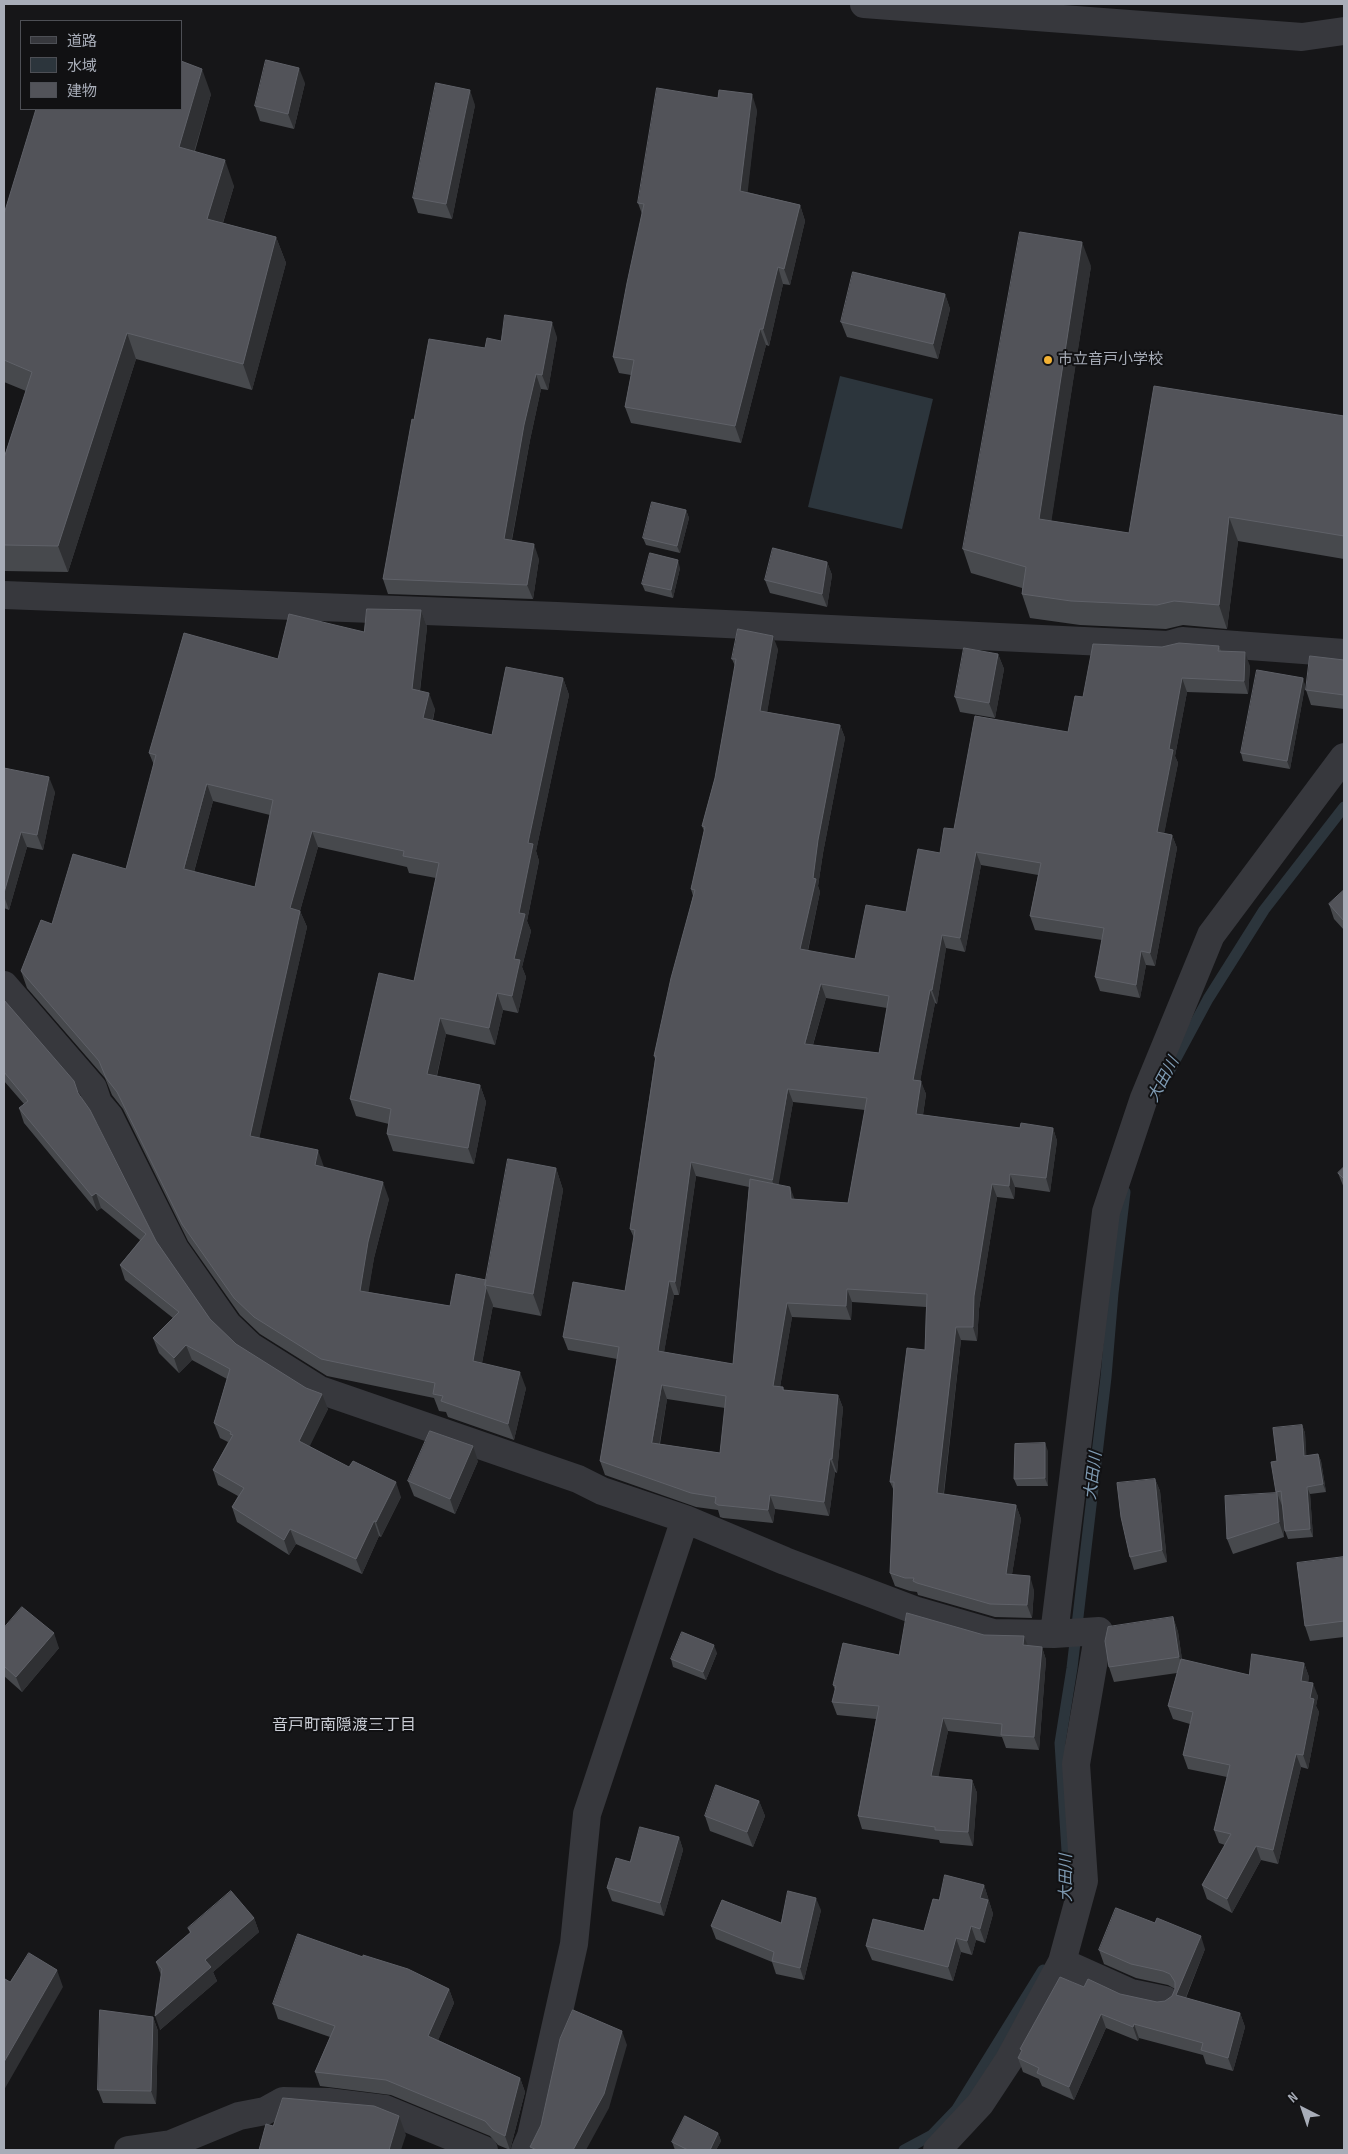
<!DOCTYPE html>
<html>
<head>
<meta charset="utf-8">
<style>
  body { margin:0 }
  #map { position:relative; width:1348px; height:2154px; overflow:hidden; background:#161618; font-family:"Sofia Sans Condensed","Noto Sans JP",sans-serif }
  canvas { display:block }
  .frame { position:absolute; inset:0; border:5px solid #a8adb8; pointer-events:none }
  .legend { position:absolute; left:20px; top:20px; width:162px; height:90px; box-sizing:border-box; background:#111113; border:1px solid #4d4f55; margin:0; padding:6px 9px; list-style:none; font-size:15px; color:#a8adb8 }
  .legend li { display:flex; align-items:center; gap:10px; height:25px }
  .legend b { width:25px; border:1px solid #4d4f55 }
  .north { position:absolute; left:1278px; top:2084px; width:50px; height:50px; -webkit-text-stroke:4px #111113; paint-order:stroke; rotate:319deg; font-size:14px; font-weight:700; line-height:20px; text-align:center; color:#a8adb8 }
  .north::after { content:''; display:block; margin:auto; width:18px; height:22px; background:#a8adb8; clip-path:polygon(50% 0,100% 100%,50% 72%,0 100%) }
</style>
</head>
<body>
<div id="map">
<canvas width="1348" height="2154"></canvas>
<div class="frame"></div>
<ul class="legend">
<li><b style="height:6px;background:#37383d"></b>道路</li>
<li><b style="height:14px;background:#2c353c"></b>水域</li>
<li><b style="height:14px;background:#525359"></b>建物</li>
</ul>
<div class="north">N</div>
</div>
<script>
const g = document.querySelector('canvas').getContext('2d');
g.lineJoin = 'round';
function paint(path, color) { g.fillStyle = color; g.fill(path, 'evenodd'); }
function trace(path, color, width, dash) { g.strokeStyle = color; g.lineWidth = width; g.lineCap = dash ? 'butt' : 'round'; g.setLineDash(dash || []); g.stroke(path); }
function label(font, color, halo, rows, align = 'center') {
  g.font = font + ' "Sofia Sans Condensed","Noto Sans JP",sans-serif'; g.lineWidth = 4; g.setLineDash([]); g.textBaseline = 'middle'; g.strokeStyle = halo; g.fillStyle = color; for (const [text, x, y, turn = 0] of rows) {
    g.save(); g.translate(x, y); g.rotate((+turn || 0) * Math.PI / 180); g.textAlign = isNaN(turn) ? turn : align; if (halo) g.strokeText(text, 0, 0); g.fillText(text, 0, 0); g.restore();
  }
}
const water = new Path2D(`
  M840,376L933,399L902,529L808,507Z`);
const stream = new Path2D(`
  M1165,1079L1208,999L1264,910L1344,807
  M1070,1897L1060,1743L1072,1668L1106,1377L1113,1293L1125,1192
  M904,2150L932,2135L957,2109L1043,1970`);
const minor = new Path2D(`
  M864,4L1302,37L1344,31
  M4,595L557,616L1168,645L1182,641L1344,653
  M4,985L93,1088L98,1103L109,1116L175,1249L228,1325L250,1346L320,1390L578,1479L602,1491L685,1519L785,1561L917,1611L993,1633L1054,1634L1099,1631L1076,1764L1084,1881L1062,1962L1009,2060L980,2104L937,2150
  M1054,1634L1106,1212L1144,1098L1211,935L1344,757
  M1062,1962L1131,1993L1165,2000
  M128,2150L171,2144L239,2116L265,2111L283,2101L328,2102L385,2109L484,2150
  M525,2150L531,2136L574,1944L587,1814L685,1519`);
const wall = new Path2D(`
  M305,83L294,129L260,121L255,106Z
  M211,94L195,151L234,186L223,223L276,237L286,263L252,390L136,359L68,572L4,571V458L26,391L4,382V214Z
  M475,105L452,219L418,213L413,198Z
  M757,110L747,192L800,205L805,221L790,285L783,284L769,346L766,345L741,443L631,423L625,407L631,375L619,373L613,357L642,214L638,203Z
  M1091,266L1051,521L1129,533L1344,416V559L1238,541L1227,629L1183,625L1166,629L1080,625L1030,618L1022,594V588L971,573L963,549Z
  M945,294L950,309L938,359L847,337L841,322Z
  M557,337L548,390L541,389L530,440L512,540L539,559L533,599L388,594L383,579L414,420L485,348L501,341Z
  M686,510L689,518L680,553L646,545L643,538Z
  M827,562L832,575L827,607L770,593L765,580Z
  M680,568L673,598L645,591L642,584Z
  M421,610L427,627L420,691L435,709L433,720L492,735L563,678L569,695L536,851L539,861L527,921L531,931L522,967L526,977L518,1013L503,1010L495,1045L446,1034L437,1076L480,1085L486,1102L474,1164L393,1151L387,1134L389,1124L356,1116L350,1099L414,981L436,878L409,873L407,867L318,847L300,911L307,927L259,1138L324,1167L389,1199L374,1258L368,1292L450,1306L486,1280L556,1168L563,1190L541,1316L493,1307V1305L482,1363L526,1388L514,1440L448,1417L446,1412L439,1411L434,1398L327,1376L260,1334L240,1315L188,1241L123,1109L112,1095L105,1078L27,988L21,971L52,924L126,869L154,765L149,753L278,659L364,632ZM213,801L270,815L255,887L194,872Z
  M1219,646L1221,651L1250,666L1248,694L1187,692L1175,756L1178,763L1164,833L1172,835L1177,848L1155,966L1146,965L1140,998L1100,991L1095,977L1102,940L1035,930L1030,916L1038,875L981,865L965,952L946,948L937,1004L935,1003L920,1081L926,1094L923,1115L1020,1128H1053L1057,1141L1050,1192L1015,1187L1014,1199L997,1197L979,1309L977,1341L961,1340L944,1494L1016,1505L1021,1519L1012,1574L1034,1590L1032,1618L995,1617L922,1596L918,1595L917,1592L910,1591L895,1586L890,1573L894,1491L890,1482L925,1350L926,1307L852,1302L851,1320L792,1317L780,1387H783L784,1390L838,1395L843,1408L837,1473L835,1472L829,1516L775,1509L773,1523L723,1518L720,1517L718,1510L696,1507L605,1475L600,1461L617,1359L568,1350L563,1337L625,1291L634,1238L630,1229L655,1059L654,1056L693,896L691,889L704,831L702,826L715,778L735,666L732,659L778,649L767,712L840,725L845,738L823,853L818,886L820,892L808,951L855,959L906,912L954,829L1068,732L1083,697L1162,647ZM826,998L887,1008L879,1053L813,1045ZM793,1102L865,1110L848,1203L794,1199L778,1185ZM696,1176L749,1187L733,1364L664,1352L674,1295H679ZM667,1399L725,1408L720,1453L660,1444Z
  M998,654L1004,669L995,718L960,712L955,697Z
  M1344,660V709L1311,705L1306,690Z
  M1303,678L1305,686L1290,769L1243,761L1241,753Z
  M4,768L55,792L43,850L27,847L9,910L4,908Z
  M1344,890V930L1334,919L1329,904Z
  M4,1000L79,1094L156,1241L210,1319L236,1344L328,1409L309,1446L401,1497L381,1537L379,1536L362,1574L296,1544L289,1555L237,1522L232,1507L238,1496L218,1485L213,1470L228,1442L220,1438L214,1423L227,1379L192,1360L179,1373L159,1353L153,1338L173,1318L125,1280L120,1265L140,1240L101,1208L97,1211L24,1123L19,1108L24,1104L4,1081Z
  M1344,1167V1188L1338,1173Z
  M1302,1425L1305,1433L1306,1456L1318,1454L1321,1461L1326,1492L1310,1494L1313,1537L1288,1539L1285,1531L1283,1513L1284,1537L1233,1554L1227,1539L1276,1493V1492L1277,1461Z
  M1048,1451V1486H1017L1014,1479Z
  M478,1461L455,1514L414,1496L408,1481Z
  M1155,1479L1160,1491L1167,1562L1134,1570L1130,1557Z
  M1344,1557V1637L1310,1641L1305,1626Z
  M1173,1617L1178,1632L1182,1660L1249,1675L1304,1663L1309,1677L1308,1682L1318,1696L1316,1706L1319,1712L1308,1769L1301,1767L1278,1864L1261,1860L1232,1913L1207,1899L1202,1885L1225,1845L1219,1843L1214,1830L1227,1777L1188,1769L1183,1755L1190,1724L1173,1719L1168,1706L1177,1673L1114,1682L1109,1667Z
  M4,1628L59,1648L22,1692L4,1676Z
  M984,1635L1024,1636L1027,1646L1042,1647L1046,1660L1039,1750L1006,1748L1002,1737L948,1731L938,1777L972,1780L977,1793L973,1846L940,1843L939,1840L862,1829L858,1816L876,1719L837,1715L832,1702L835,1690L833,1685L899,1655Z
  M717,1653L706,1680L673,1667L671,1659Z
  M759,1801L765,1816L753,1847L710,1831L705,1816Z
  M679,1837L683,1850L664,1916L612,1901L607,1888L630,1862Z
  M984,1885L993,1914L985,1943L976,1940L972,1955L961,1952L953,1981L872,1960L866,1946L924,1931L939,1900Z
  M821,1910L804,1980L776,1974L772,1962L716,1939L711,1926L781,1923Z
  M254,1918L259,1932L213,1972L217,1981L160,2030L161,1975L156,1962L190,1933L188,1928Z
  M1205,1949L1186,1998L1240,2013L1245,2027L1233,2071L1206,2064L1203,2055L1139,2038L1138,2041L1106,2028L1074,2100L1042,2086L1039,2079L1023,2072L1018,2058L1022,2052L1020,2049L1084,1987L1157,2002L1165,2001L1172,1996L1175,1989L1168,1985L1136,1978L1104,1964L1099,1950Z
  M449,1989L454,2003L438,2040L520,2078L525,2092L510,2150L498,2145L490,2136L391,2095L320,2086L315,2072L330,2037L278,2019L273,2004Z
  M153,2017L158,2031L156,2104L103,2103L98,2090Z
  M718,2133L721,2141L716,2150H675L672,2142Z`);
const shadedWall = new Path2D(`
  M299,68L305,83L294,129L288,114Z
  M202,69L211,94L188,172L179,147Z
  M470,90L475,105L452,219L446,204Z
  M752,94L757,110L746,207L740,191Z
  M225,160L234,186L216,245L207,219Z
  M800,205L805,221L790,285L784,269Z
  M276,237L286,263L252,390L243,364Z
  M1082,242L1091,266L1048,543L1039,519Z
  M778,267L783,284L769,346L763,329Z
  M945,294L950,309L938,359L933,344Z
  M552,322L557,337L548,390L542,375Z
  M760,329L766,345L741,443L735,426Z
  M127,333L136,359L68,572L58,546Z
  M536,374L541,389L530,440L509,554L504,539L524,425Z
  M686,510L689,518L680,553L677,546Z
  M1229,517L1238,541L1227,629L1219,605Z
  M534,544L539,559L533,599L527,585Z
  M678,560L680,568L673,598L671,590Z
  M827,562L832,575L827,607L822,594Z
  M421,610L427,627L418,706L412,689Z
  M773,636L778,649L765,725L760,711Z
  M1245,652L1250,666L1248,694L1244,681Z
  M998,654L1004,669L995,718L989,703Z
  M563,678L569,695L536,851L539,861L527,921L531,931L522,967L526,977L518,1013L512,996L514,959L528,843Z
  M1182,678L1187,692L1175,756L1178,763L1162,845L1157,832L1169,749Z
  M1303,678L1305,686L1290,769L1287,761Z
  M429,693L435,709L429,734L423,718Z
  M840,725L845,738L823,853L818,886L820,892L805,963L800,949L813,878L818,840Z
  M49,777L55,792L43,850L37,835Z
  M207,784L213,801L190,886L184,869Z
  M312,831L318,847L296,925L290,908Z
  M21,832L27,847L9,910L4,896V893Z
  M1172,835L1177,848L1155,966L1150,953Z
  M976,852L981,865L965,952L960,938Z
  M300,911L307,927L256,1153L250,1136Z
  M942,935L946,948L937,1004L932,990Z
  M1141,951L1146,965L1140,998L1136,985Z
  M821,984L826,998L809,1058L805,1044Z
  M930,990L935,1003L918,1093L913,1080Z
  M497,993L503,1010L495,1045L489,1028Z
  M440,1018L446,1034L433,1091L427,1074Z
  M921,1081L926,1094L921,1127L916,1114Z
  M480,1085L486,1102L474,1164L468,1148Z
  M788,1089L793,1102L777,1194L772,1180Z
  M1053,1128L1057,1141L1050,1192L1046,1178Z
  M318,1150L324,1167L321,1182L315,1165Z
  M691,1162L696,1176L679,1295L675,1282Z
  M556,1168L563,1190L541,1316L533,1294Z
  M1010,1174L1015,1187L1014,1199L1009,1186Z
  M383,1182L389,1199L374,1258L366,1308L360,1291L368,1242Z
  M992,1184L997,1197L979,1309L977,1341L973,1327L974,1296Z
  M790,1187L795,1200L791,1199Z
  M96,1193L101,1208L97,1211L92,1196Z
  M669,1281L674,1295L662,1364L658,1351Z
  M486,1288L493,1305L479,1378L473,1361Z
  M847,1289L852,1302L851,1320L846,1306Z
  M787,1303L792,1317L778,1399L773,1386Z
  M956,1327L961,1340L942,1506L937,1493Z
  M186,1345L192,1360L179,1373L174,1358Z
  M520,1372L526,1388L514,1440L508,1424Z
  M662,1385L667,1399L657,1457L652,1443Z
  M322,1394L328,1409L305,1456L299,1441Z
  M838,1395L843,1408L837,1473L832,1459Z
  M1302,1425L1305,1433L1307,1464L1304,1456Z
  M1045,1443L1048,1451V1486L1045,1478Z
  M473,1446L478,1461L455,1514L450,1499Z
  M1318,1454L1321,1461L1326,1492L1323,1484Z
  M830,1459L835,1472L829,1516L824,1502Z
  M1155,1479L1160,1491L1167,1562L1162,1550Z
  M396,1482L401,1497L381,1537L376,1522Z
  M1307,1487L1310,1494L1313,1537L1310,1529Z
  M1277,1493L1283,1508L1284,1537L1279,1522Z
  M770,1495L775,1509L773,1523L768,1510Z
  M1016,1505L1021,1519L1010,1587L1006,1574Z
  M374,1521L379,1536L362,1574L356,1559Z
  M290,1529L296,1544L289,1555L284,1540Z
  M1030,1576L1034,1590L1032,1618L1027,1605Z
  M1173,1617L1178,1632L1184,1672L1179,1657Z
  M54,1633L59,1648L22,1692L16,1677Z
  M1024,1636L1029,1649L1023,1645Z
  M714,1645L717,1653L706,1680L703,1672Z
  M1042,1647L1046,1660L1039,1750L1034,1737Z
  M1304,1663L1309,1677L1306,1694L1301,1681Z
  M1313,1683L1318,1696L1316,1706L1319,1712L1308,1769L1303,1755L1310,1698Z
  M943,1718L948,1731L936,1789L931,1776Z
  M1296,1754L1301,1767L1278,1864L1273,1850Z
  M972,1780L977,1793L973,1846L968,1832Z
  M759,1801L765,1816L753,1847L747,1832Z
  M679,1837L683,1850L664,1916L660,1903Z
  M1256,1846L1261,1860L1232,1913L1227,1899Z
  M984,1885L993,1914L985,1943L980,1929V1898Z
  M816,1898L821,1910L804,1980L800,1968Z
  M254,1918L259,1932L213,1972L217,1981L160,2030L155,2016L205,1960Z
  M971,1926L976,1940L972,1955L967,1941Z
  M1201,1936L1205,1949L1181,2009L1176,1995Z
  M956,1938L961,1952L953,1981L948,1967Z
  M57,1970L63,1987L4,2090V2062Z
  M449,1989L454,2003L434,2050L428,2036Z
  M1240,2013L1245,2027L1233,2071L1228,2058Z
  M1101,2014L1106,2028L1074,2100L1069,2087Z
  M153,2017L158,2031L156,2104L151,2091Z
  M1134,2024L1139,2038L1138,2041L1133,2027Z
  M622,2031L627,2045L609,2108L586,2150H573Z
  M520,2078L525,2092L510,2150L505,2136Z
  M399,2116L406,2135L401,2150H389Z
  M718,2133L721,2141L716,2150H710Z`);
const building = new Path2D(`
  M266,60L299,68L288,114L255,106Z
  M181,61L202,69L179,147L225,160L207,219L276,237L243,364L127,333L58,546L4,545V458L32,372L4,360V214L36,109H181Z
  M436,83L470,90L446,204L413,198Z
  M657,88L718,98L719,90L752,94L740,191L800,205L784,269L778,267L763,329H760L735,426L625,407L634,360L613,357L627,283L644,204L638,203Z
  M1020,232L1082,242L1039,519L1129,533L1154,386L1344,416V536L1229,517L1219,605L1174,601L1157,605L1071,601L1022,594L1026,567L963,549Z
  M853,272L945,294L933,344L841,322Z
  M505,315L552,322L542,375L536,374L524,425L504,539L534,544L527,585L383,579L412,419L414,420L429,339L485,348L487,338L501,341Z
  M652,502L686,510L677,546L643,538Z
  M773,548L827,562L822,594L765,580Z
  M650,553L678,560L671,590L642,584Z
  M367,609L421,610L412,689L429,693L423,718L492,735L506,667L563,678L528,843L533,844L519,913L525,914L514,959L520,960L512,996L497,993L489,1028L440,1018L427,1074L480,1085L468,1148L387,1134L391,1109L350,1099L379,973L414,981L439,863L403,856L404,851L312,831L290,908L300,911L250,1136L318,1150L315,1165L383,1182L368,1242L360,1291L450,1306L456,1274L486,1280L485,1285L486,1288L473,1361L520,1372L508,1424L441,1401L443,1396L433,1394L435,1383L321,1359L254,1317L234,1298L182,1224L117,1092L106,1078L99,1061L21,971L41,920L52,924L73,854L126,869L156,755L149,753L184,633L278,659L289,614L364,632ZM207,784L273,800L255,887L184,869Z
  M738,629L773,636L760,711L840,725L818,840L813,878L816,879L800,949L855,959L866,905L906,912L918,849L940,853L944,828L954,829L975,716L1068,732L1075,696L1083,697L1093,644L1162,647L1179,643L1219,646L1218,651L1245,652L1244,681L1182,678L1169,749L1173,750L1157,832L1172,835L1150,953L1141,951L1136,985L1095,977L1104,928L1030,916L1041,863L976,852L960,938L942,935L932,990H930L913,1080L921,1081L916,1114L1020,1128L1021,1123L1053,1128L1046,1178L1010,1174L1009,1186L992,1184L974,1296L973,1327H956L937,1493L1016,1505L1006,1574L1030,1576L1027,1605L990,1604L917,1583L913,1581L914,1578H905L890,1573L894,1482H890L907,1348L925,1350L927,1294L847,1289L846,1306L787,1303L773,1386L783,1387V1390L838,1395L832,1459H830L824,1502L770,1495L768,1510L718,1505L715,1503L716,1497L691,1493L600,1461L619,1347L563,1337L573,1282L625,1291L635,1230L630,1229L656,1056H654L671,978L695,890L691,889L705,827L702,826L715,778L736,659H732ZM821,984L889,996L879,1053L805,1044ZM788,1089L867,1098L848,1203L791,1199L790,1187L750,1179L733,1364L658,1351L669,1281L675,1282L691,1162L772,1180ZM662,1385L726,1396L720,1453L652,1443Z
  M964,648L998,654L989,703L955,697Z
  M1310,656L1344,660V695L1306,690Z
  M1257,670L1303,678L1287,761L1241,753Z
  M4,768L49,777L37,835L21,832L4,893Z
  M1344,890V921L1329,904Z
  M4,1000L74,1081L78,1093L90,1110L156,1241L210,1319L236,1344L306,1388L322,1394L299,1441L349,1467L353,1461L396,1482L376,1522L374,1521L356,1559L290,1529L284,1540L232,1507L244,1488L213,1470L233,1435L230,1434L231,1432L214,1423L230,1369L186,1345L174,1358L153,1338L179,1312L120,1265L146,1234L96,1193L92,1196L19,1108L28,1101L4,1072Z
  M508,1159L556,1168L533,1294L485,1285Z
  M1344,1167V1179L1338,1173Z
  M1302,1425L1304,1456L1318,1454L1323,1484L1307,1487L1310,1529L1285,1531L1281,1491L1276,1492L1271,1462L1277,1461L1273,1428Z
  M430,1431L473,1446L450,1499L408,1481Z
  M1045,1443V1478L1014,1479L1015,1444Z
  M1155,1479L1162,1550L1130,1557L1121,1517L1117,1483Z
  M1277,1493L1279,1522L1227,1539L1225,1496Z
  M1344,1557V1621L1305,1626L1297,1563Z
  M22,1607L54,1633L16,1677L4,1666V1628Z
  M907,1613L984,1635L1024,1636L1023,1645L1042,1647L1034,1737L1001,1735L1002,1724L943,1718L931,1776L972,1780L968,1832L935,1830V1827L858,1816L879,1706L832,1702L836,1686L833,1685L843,1643L899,1655Z
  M1173,1617L1179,1657L1109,1667L1105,1641L1108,1627Z
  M682,1632L714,1645L703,1672L671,1659Z
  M1252,1654L1304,1663L1301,1681L1313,1683L1310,1698L1314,1699L1303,1755L1296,1754L1273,1850L1256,1846L1227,1899L1202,1885L1231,1834L1214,1830L1230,1765L1183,1755L1193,1712L1168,1706L1181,1659L1249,1675Z
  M716,1785L759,1801L747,1832L705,1816Z
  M640,1827L679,1837L660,1903L607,1888L616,1858L630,1862Z
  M945,1875L984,1885L980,1898L988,1900L980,1929L971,1926L967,1941L956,1938L948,1967L866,1946L873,1919L924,1931L933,1899L939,1900Z
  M231,1891L254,1918L205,1960L211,1967L155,2016L162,1969L156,1962L191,1932L188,1928Z
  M788,1891L816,1898L800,1968L772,1961L774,1952L711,1926L722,1900L781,1923Z
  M1116,1908L1155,1923L1157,1918L1201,1936L1176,1995L1240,2013L1228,2058L1201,2050L1203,2043L1134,2024L1133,2027L1101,2014L1069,2087L1037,2073L1039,2068L1018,2058L1022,2050L1020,2049L1060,1977L1084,1987L1088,1979L1120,1994L1157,2002L1165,2001L1172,1996L1175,1989V1982L1170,1974L1163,1971L1131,1964L1099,1950Z
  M298,1934L363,1957V1955L408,1969L449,1989L428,2036L520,2078L505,2136L493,2130L485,2121L386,2080L315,2072L335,2026L273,2004Z
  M29,1953L57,1970L4,2062V1981L5,1979L10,1982Z
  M100,2010L153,2017L151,2091L98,2090Z
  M573,2010L622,2031L604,2094L573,2150H537L530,2147L541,2125L560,2039Z
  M283,2098L374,2106L399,2116L389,2150H259L266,2124L273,2126Z
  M685,2116L718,2133L710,2150H688L672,2142Z`);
const markers = [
  [1048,360,5,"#f2b134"]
];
const poiNames = [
  ["市立音戸小学校",1058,360]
];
const waterNames = [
  ["大田川",1164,1080,-62],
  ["大田川",1094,1476,-83],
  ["大田川",1067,1878,-90]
];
const neighbourhoodNames = [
  ["音戸町南隠渡三丁目",344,1726]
];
paint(water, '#2c353c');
trace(stream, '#2c353c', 11);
trace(minor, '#37383d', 28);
paint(wall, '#47494d');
paint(shadedWall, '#2f3033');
paint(building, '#525359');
trace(building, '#5f6168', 1);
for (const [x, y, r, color] of markers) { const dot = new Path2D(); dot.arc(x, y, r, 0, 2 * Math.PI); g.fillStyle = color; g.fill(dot); trace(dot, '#111113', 2); }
label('15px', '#a8adb8', '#111113', poiNames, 'left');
label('italic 16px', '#7f9bb3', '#111113', waterNames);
label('16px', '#c9ccd4', '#111113', neighbourhoodNames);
</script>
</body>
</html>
